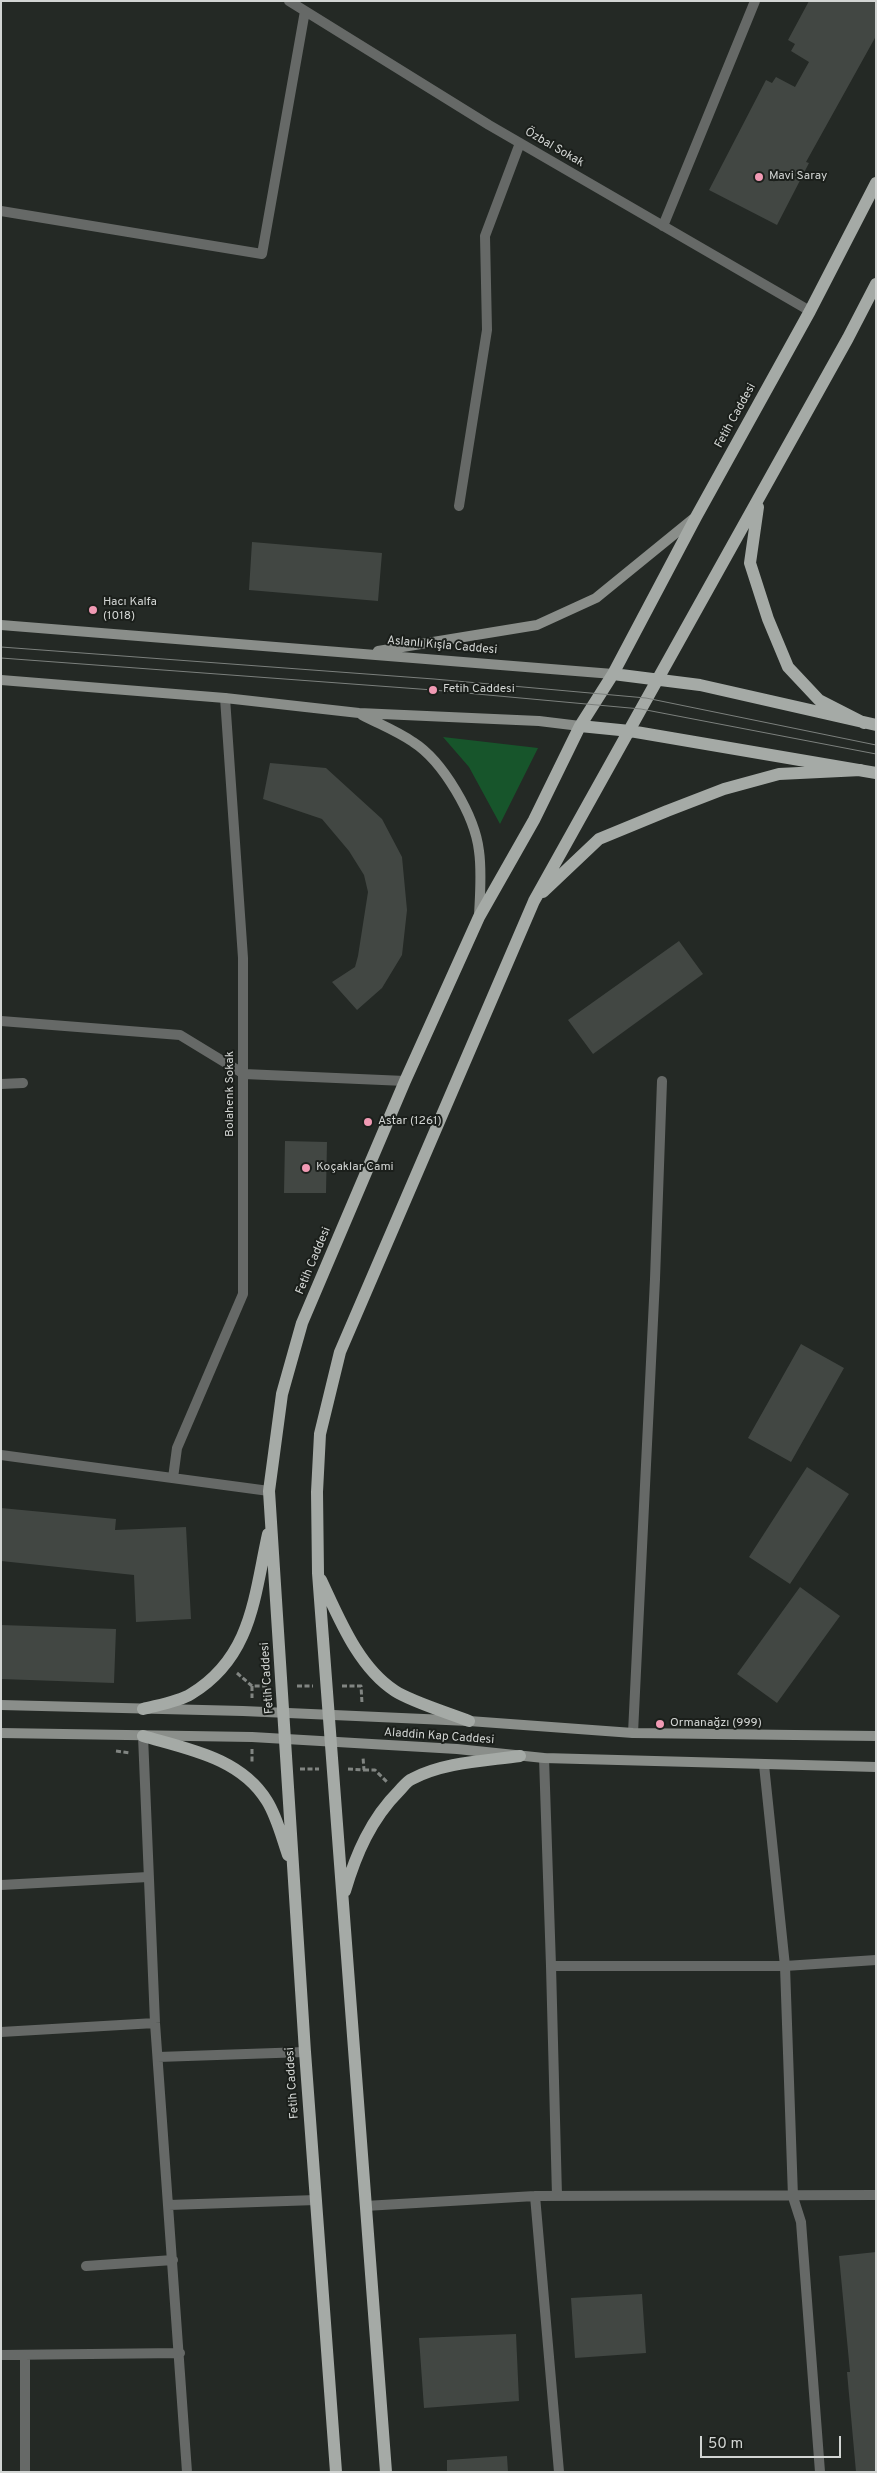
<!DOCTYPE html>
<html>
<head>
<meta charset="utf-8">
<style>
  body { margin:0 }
  #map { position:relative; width:877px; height:2473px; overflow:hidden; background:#242925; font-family:Overpass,sans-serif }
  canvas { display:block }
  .frame { position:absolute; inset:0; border:2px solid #d2d5d3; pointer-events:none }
  .scale { position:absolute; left:700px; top:2436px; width:141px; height:22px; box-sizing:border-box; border:2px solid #d2d5d3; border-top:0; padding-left:6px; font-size:15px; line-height:18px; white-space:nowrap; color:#d2d5d3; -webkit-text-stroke:4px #1b1f1b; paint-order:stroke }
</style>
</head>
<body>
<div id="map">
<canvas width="877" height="2473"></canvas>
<div class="frame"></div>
<div class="scale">50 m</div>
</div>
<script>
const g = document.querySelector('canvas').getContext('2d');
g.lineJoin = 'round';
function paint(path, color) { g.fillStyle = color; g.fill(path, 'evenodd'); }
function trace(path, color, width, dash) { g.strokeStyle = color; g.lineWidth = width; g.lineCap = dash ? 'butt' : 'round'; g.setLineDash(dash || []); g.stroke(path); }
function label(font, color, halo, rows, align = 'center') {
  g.font = font + ' Overpass,sans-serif'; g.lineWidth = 4; g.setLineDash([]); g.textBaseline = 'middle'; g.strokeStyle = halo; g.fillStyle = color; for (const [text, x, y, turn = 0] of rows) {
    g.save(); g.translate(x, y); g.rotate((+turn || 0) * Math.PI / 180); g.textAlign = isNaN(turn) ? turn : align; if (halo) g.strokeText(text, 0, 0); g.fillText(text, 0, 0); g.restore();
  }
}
const green = new Path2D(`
  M443,737L538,748L500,824L469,767Z`);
const building = new Path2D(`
  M809,1H876V36L806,162L809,163L777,225L709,190L766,80L772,83L776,77L795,87L809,62L791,51L795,44L788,40Z
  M252,542L382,553L378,601L249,590Z
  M270,763L326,768L382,819L402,857L407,910L402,955L382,988L357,1010L332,982L355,967L358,956L368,892L364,875L349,851L322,819L263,799Z
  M679,941L703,974L593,1054L568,1020Z
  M285,1141L327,1142L326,1193H284Z
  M801,1344L844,1368L791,1462L748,1438Z
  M807,1467L849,1494L790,1584L749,1557Z
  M1,1508L116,1519L115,1530L186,1527L191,1619L136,1622L134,1575L1,1561Z
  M800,1587L840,1616L777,1703L737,1674Z
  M1,1625L116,1629L114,1683L1,1679Z
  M876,2252V2472H856L847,2372H850L839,2256Z
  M642,2294L646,2353L575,2358L571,2298Z
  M516,2334L519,2401L424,2408L419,2338Z
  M507,2456L508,2472H447V2460Z`);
const path = new Path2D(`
  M237,1673L252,1686H268
  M252,1686V1698
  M297,1686H313
  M342,1686H361L362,1703
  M252,1749V1763
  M116,1751L130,1753
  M300,1769H319
  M348,1769L364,1770L363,1757
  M364,1770H375L388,1783`);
const street = new Path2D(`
  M289,1L489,125L810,311
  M1,211L262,254L305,11
  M663,226L755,1
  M459,506L487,330L485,236L520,143
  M1,1021L180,1035L244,1074L405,1081
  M1,1084L23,1083
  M1,1455L269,1491
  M173,1478L177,1448L243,1294V958L225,698
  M633,1733L655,1279L662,1081
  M143,1736L155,2023L187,2472
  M544,1758L551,1966
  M764,1765L785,1966L793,2197L801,2222L820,2472
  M1,1885L148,1877
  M1,2032L155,2023
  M158,2057L305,2052
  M535,2196L559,2472
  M557,2196L551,1966H785L876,1960
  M169,2205L316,2200
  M365,2206L535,2196L876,2195
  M86,2266L173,2260
  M1,2355L180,2353
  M25,2355V2472`);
const secondary = new Path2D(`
  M1,625L613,674
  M378,651L537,625L596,598L693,519
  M1,680L225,698L359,713L539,721L580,726
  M362,715C379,724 397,731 413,742C443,761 475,816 479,851C482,872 480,894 479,916
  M1,1705L243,1711L469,1721L633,1733L876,1736
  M1,1733L252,1737L457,1749L544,1758L876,1767`);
const primary = new Path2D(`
  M758,507L750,563L768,619L788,667L819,700L864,723
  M613,674L700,685L876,725
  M580,726L630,731L876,773
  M543,892L599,839L667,811L724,789L779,774L861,770
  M321,1580C339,1618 358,1667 395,1691C412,1702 449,1713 469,1721
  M143,1709C158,1705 178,1702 191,1694C252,1657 254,1597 268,1534
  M143,1736C188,1749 241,1758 267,1801C277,1817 282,1838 288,1855
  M345,1891C356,1854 371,1819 399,1791C403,1787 407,1781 412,1779C444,1762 485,1761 520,1756
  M336,2472L305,2052L269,1491L282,1394L302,1323L405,1081L479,917L534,820L580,726L613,674L696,517L810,311L876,183
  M386,2472L318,1573L317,1492L320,1434L340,1352L534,901L848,338L876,284`);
const tram = new Path2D(`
  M1,647L434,679L646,698L876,745
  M1,658L433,690L641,709L876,754`);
const markers = [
  [759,177,5,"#f19ab4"],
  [93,610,5,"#f19ab4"],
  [433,690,5,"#f19ab4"],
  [368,1122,5,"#f19ab4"],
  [306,1168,5,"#f19ab4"],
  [660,1724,5,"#f19ab4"]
];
const streetNames = [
  ["Özbal Sokak",554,148,30],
  ["Fetih Caddesi",736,416,-61],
  ["Aslanlı Kışla Caddesi",442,646,5],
  ["Bolahenk Sokak",231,1094,-90],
  ["Fetih Caddesi",314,1261,-67],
  ["Fetih Caddesi",268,1678,-94],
  ["Aladdin Kap Caddesi",439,1737,4],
  ["Fetih Caddesi",293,2083,-94]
];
const poiNames = [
  ["Mavi Saray",769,177],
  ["Hacı Kalfa",103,603],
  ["(1018)",103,617],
  ["Fetih Caddesi",443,690],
  ["Astar (1261)",378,1122],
  ["Koçaklar Cami",316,1168],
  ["Ormanağzı (999)",670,1724]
];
paint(green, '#17552b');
paint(building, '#424743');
trace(path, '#818582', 3, [5, 2.5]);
trace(street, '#666967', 10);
trace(secondary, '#8a8e8a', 10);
trace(primary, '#a5aaa6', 12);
trace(tram, '#7c807d', 1);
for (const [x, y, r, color] of markers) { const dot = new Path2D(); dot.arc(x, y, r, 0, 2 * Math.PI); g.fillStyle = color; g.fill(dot); trace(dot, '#1b1f1b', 2); }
label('12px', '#d2d5d3', '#1b1f1b', streetNames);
label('12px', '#d2d5d3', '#1b1f1b', poiNames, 'left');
</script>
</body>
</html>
